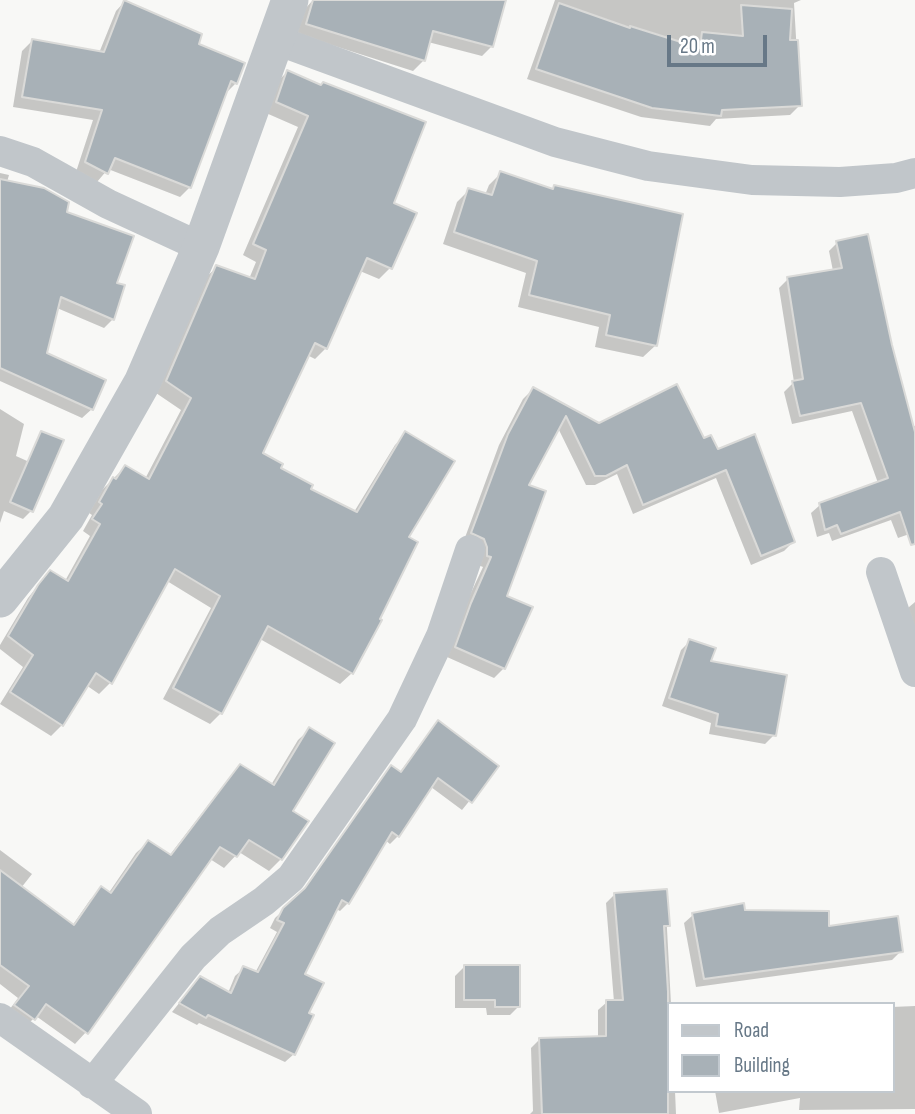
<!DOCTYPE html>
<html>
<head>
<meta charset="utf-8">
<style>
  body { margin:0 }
  #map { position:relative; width:915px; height:1114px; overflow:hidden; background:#f8f8f6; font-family:"Sofia Sans Condensed",sans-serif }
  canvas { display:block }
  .legend { position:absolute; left:667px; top:1002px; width:228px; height:91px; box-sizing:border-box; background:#fff; border:2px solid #c2c9cf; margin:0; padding:9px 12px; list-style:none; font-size:21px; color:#677887 }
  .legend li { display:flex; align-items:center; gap:14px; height:35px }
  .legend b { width:35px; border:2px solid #c2c9cf }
  .scale { position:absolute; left:667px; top:35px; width:100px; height:32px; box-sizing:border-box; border:4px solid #677887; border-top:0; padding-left:9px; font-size:21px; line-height:24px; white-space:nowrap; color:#677887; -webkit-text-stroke:5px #fff; paint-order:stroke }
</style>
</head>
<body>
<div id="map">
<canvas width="915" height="1114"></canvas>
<ul class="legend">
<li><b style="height:9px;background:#c1c6ca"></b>Road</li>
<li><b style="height:19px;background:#a8b1b7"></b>Building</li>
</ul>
<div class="scale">20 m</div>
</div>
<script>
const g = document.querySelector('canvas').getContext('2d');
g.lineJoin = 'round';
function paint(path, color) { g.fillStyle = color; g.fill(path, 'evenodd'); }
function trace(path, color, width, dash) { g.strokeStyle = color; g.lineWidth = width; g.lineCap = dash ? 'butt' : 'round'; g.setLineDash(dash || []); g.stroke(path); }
const shadow = new Path2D(`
  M313,0H504L492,46L482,56L428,42L423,61L413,71L297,34L304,10Z
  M555,0H801L794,3L800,105L790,115L716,119L710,126L641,117L527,79Z
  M125,1L197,45L236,83L226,93L190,187L180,197L108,169L97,182L76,172L93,120L13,107L22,51L32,41L99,53L116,11Z
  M287,72L392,204L390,268L379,279L360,271L326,348L315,359L307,355L260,454L309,490L354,512L395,445L406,434V538L352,673L340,684L260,639L221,713L210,724L163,699L211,608L167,581L110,683L99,694L86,685L62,725L51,736L0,704L23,667L0,649V645L28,598L39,584L65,581L90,536L83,531L92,515L89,513L102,490L125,467L145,479L181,410L156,393L205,278L217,267L249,279L256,262L243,255L298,127L266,113L276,83Z
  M0,173L9,175L7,182L65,213L115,284L113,319L104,328L57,308L45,354L92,409L82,418L0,381Z
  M501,173L551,190L555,187L656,345L643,357L595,347L599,327L518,307L526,273L443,244L457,202L469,190L485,195L489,185Z
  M837,243L890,346L912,427L915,426V532L898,538L891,520L832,541L829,533L817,537L811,513L820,505L878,483L852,411L792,424L784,392L794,382L779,288L788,279L833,271L829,251Z
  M533,389L599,425L703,440L717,452L793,542L784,551L751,565L716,478L633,514L617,474L595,485H586L558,428L527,486L505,597L531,608L504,668L494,678L447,657L461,614L483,567L478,565L463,543L499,445L523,399Z
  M0,409L24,424L16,456L45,469L31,511L23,519L4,511L0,523Z
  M915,602V653L902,613Z
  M690,641L774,735L765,744L709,734L711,723L662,706L681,650Z
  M438,723L497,767L462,810L431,787L398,836L390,844L385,840L348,903L340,911L336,909L303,975L307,1014L294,1054L285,1062L199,1023L197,1025L172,1012L192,987L228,993L235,976L244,968L255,973L277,932L270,928L275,918L299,896L383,776L391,768L399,773Z
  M310,729L281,859L269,871L239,852L224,868L210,859L86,1032L75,1044L36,1016L22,1030L4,1017L18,998L0,984V850L32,874L21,888L72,926L90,900L101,889L108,894L136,853L148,842L169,856L229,778L240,766L271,785L298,740Z
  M665,891L671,1004H668V1091H675L676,1114H530L533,1111L531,1048L539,1040L598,1038V1010L607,1002H614L606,903L615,894Z
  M744,912L827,928L901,951L892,960L696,987L684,923L693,915Z
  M464,967L519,1006L510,1015H487L486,1008H455V976Z
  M915,1006V1109L799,1110L800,1098L719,1113L715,1091H892V1007Z`);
const building = new Path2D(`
  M124,0L202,34L199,44L245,63L237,84L231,81L191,188L115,158L108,174L85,162L102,110L22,97L32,39L104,52Z
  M313,0H506L493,47L433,31L425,61L306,24Z
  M559,3L630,28V26L700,48L702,32L743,36L741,5L792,9L790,40H798L802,106L722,110L721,116L652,108L536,69Z
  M287,70L321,85L323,82L426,122L394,203L417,213L392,269L367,258L327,349L315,343L263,453L283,464L281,468L313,485L311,489L357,512L405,431L455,461L409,537L418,542L380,619L382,620L353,674L268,626L222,714L173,688L220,596L175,569L112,684L96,673L63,726L10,692L33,655L8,636L38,585L50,570L68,581L100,524L92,519L102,504L99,502L113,477L116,479L125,465L149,479L191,398L166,381L216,265L255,279L266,250L253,244L308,116L276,102Z
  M500,171L553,189L554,185L683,214L657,346L606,335L610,315L529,295L537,261L454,232L468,188L492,195Z
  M0,179L44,188L69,202L67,212L134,236L117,283L125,285L114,320L61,297L47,353L106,380L93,410L0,368Z
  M868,234L892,345L915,432V544L911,545L900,512L841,534L837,525L825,530L819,503L888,478L861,403L800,416L792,381L803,379L787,277L842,268L836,241Z
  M677,384L704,438L711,435L718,449L755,434L795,542L761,556L726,470L643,505L627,465L606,476H595L566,416L529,485L546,491L507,596L533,607L505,669L455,647L471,603L491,557L487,556V547L484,539L471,533L508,434L533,387L599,423Z
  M41,431L64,440L33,512L10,502Z
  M689,639L716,648L711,661L787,675L776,736L716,726L718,714L669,698Z
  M438,720L499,766L472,803L438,778L399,837L392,832L349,904L342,900L305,974L324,983L309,1013L314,1015L295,1055L208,1015L206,1018L179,1003L200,976L231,993L243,966L258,972L284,923L277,920L283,908L305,888L391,765L401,772Z
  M309,727L335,743L293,811L309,821L282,860L249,840L237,857L220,847L88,1034L46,1004L35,1020L14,1005L29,986L0,965V870L74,925L101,886L111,893L148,840L171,855L240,764L274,785Z
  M667,889L670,926H664L668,992V1114H542L539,1038L606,1036V1000H623L614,893Z
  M744,903L745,910L829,911V926L898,916L903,952L704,979L692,913Z
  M464,965H520V1007H495V1000H464Z`);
const minor = new Path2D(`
  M276,40L555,142L648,166L752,180L840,182L896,178L915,173
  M0,151L33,162L108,204L201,247
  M881,572L915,672
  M0,1018L137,1114
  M92,1084L193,957L220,931L264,901L291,878L402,719L441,636L470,550`);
const tertiary = new Path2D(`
  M0,599L66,517L142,383L201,247L290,0`);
paint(shadow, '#0003');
paint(building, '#a8b1b7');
trace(building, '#dadad8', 2);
trace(minor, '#c1c6ca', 30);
trace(tertiary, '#c1c6ca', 37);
</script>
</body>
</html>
